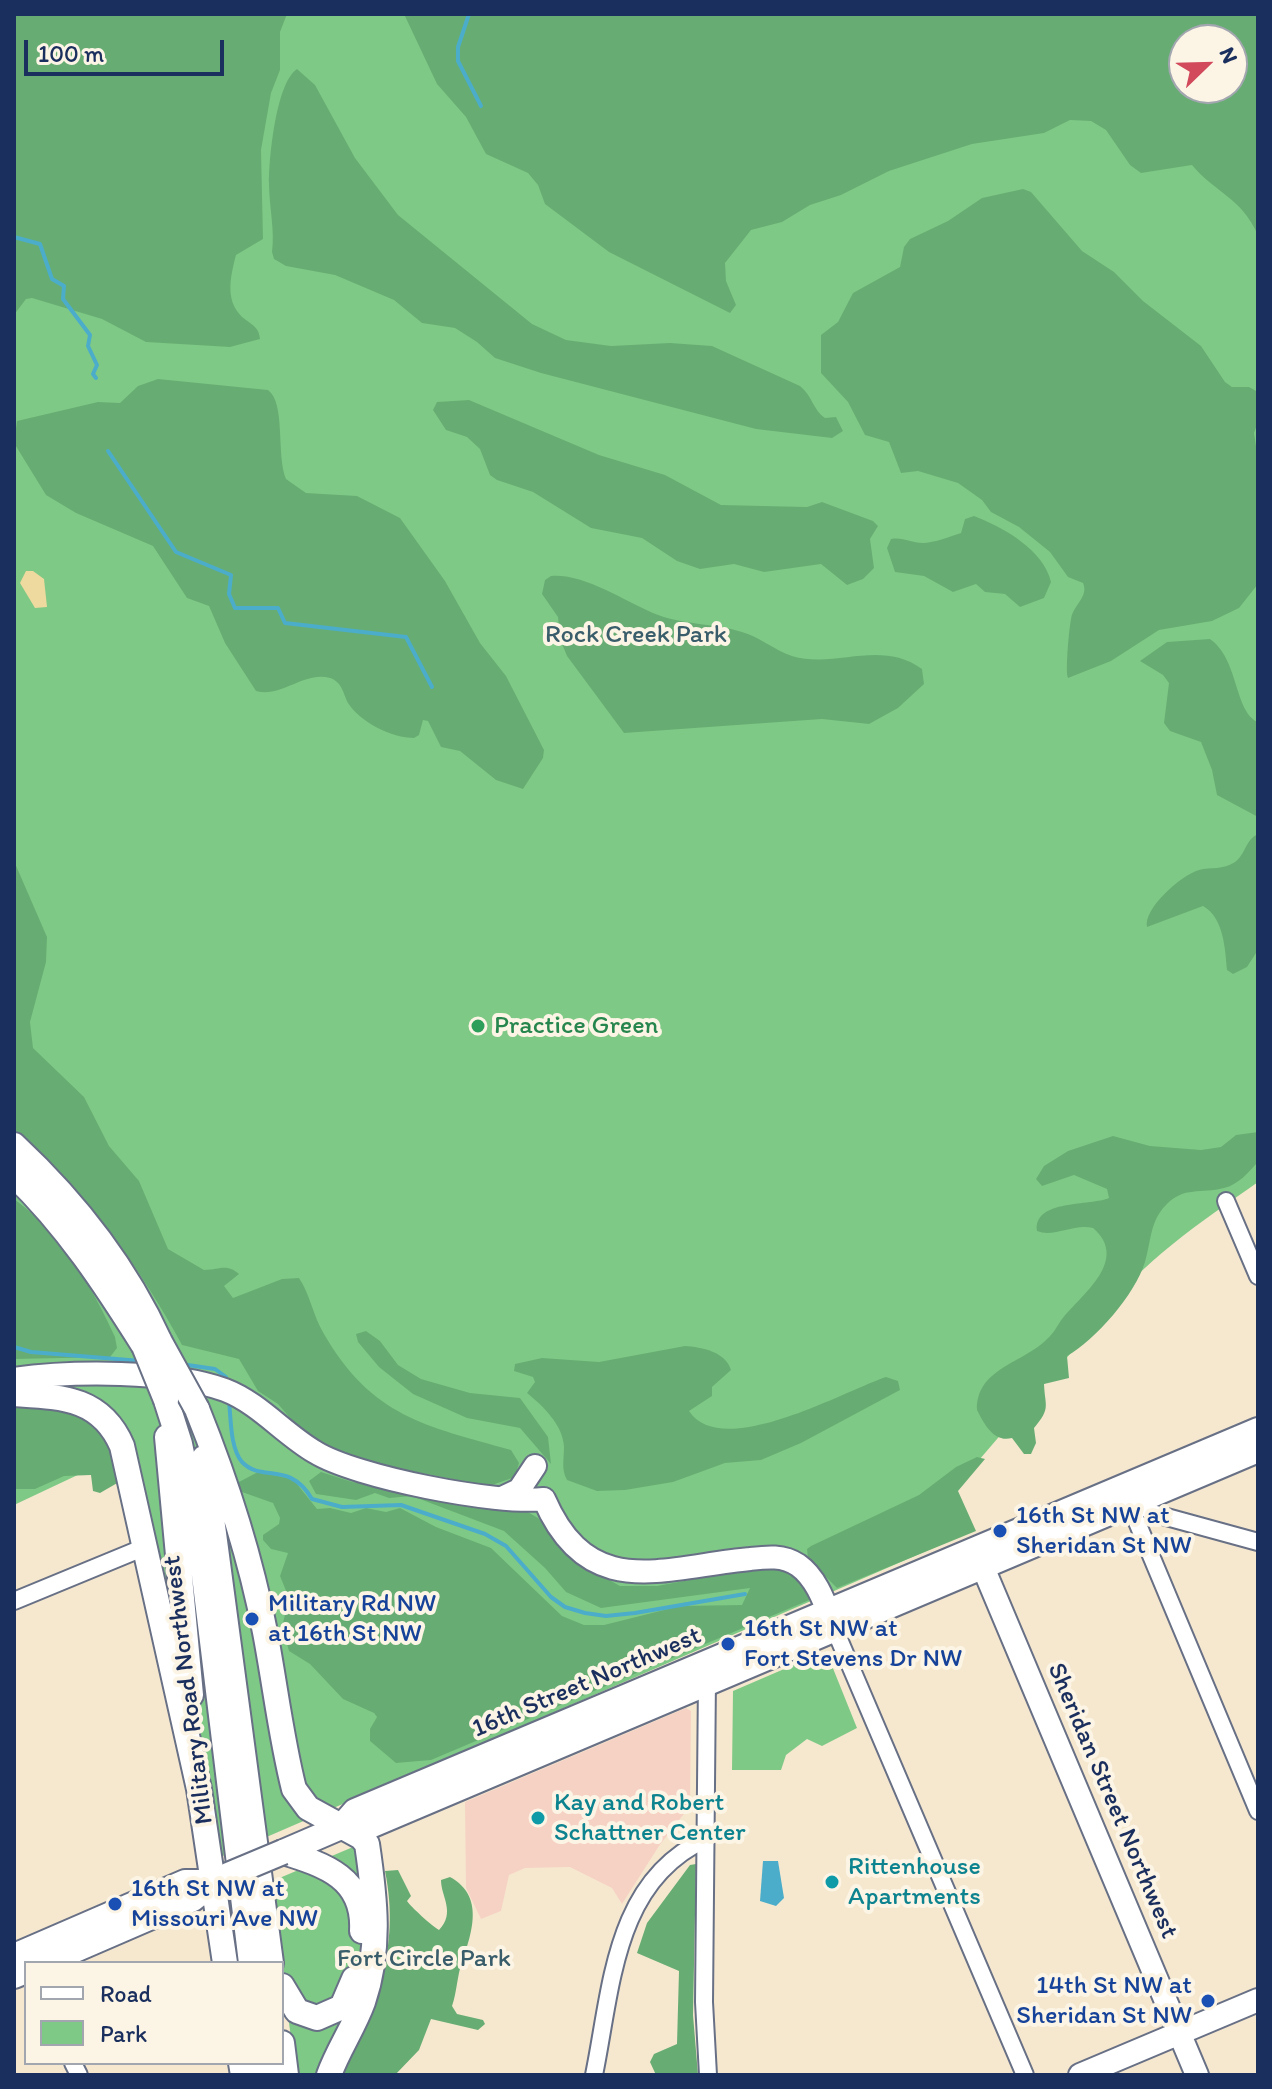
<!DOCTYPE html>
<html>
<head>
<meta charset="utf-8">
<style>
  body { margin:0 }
  #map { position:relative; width:1272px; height:2089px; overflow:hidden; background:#f6e8cf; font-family:Itim,sans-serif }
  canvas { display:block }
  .frame { position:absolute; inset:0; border:16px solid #1b2f5e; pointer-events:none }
  .legend { position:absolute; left:24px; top:1961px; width:260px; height:104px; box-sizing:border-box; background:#fcf5e5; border:2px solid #a2a6af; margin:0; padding:10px 14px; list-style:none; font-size:24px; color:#1b2f5e }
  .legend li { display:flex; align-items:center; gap:16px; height:40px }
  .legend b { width:40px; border:2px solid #a2a6af }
  .north { position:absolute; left:1168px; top:24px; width:80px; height:80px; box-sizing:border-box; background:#fcf5e5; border:2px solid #a2a6af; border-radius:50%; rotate:67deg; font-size:22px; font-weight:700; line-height:32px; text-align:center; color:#1b2f5e }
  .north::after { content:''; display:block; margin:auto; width:28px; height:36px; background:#d1495b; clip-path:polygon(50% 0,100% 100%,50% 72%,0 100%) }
  .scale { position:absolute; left:24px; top:40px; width:200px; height:36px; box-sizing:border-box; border:4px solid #1b2f5e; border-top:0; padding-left:10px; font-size:24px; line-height:28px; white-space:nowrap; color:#1b2f5e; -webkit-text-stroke:6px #fcf5e5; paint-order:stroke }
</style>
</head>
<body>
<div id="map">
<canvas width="1272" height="2089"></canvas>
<div class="frame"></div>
<ul class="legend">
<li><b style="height:10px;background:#fff"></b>Road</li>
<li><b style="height:22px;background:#7fc986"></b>Park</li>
</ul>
<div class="north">N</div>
<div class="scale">100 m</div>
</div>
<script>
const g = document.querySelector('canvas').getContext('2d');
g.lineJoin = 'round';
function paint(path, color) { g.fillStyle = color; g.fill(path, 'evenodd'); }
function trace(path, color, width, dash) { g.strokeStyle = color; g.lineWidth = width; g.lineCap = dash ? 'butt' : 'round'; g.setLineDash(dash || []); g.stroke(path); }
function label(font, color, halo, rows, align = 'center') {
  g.font = font + ' Itim,sans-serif'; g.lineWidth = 8; g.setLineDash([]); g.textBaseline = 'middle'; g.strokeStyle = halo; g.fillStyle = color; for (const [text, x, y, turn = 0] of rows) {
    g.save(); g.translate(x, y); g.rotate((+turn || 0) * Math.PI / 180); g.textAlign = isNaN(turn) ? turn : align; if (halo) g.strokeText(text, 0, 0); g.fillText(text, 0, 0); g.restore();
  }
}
const built = new Path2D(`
  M686,1708L691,1711L690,1806L659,1846L622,1904L612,1888L570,1867L525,1868L509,1875L501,1911L481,1919L466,1888L465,1802Z`);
const green = new Path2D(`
  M14,14H1258V1182C1200,1223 1141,1261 1100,1319L937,1509L947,1542L202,1865L126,1474L101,1464L14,1505ZM1184,40H1232V88H1184Z
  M826,1651L857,1728L822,1746L807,1739L786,1755L781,1770H732L733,1691Z
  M353,1847L367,1879L365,1969L320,2075H296L270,1882Z`);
const forest = new Path2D(`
  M14,14H287L280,32V70L271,93L261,150L263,239L236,255C230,278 224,304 246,320C254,326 259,328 260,339L230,347L146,342L102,319L32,298L26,299L14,315Z
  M404,14H1258V235C1241,197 1214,192 1192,165L1141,173L1130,165L1106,130L1091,121L1070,120L1044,133L972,144L889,171L841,195L810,205L782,222L751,230L725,263L726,281L736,305L730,313L609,252L545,204L538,185L528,173L486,154L466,117L437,84ZM1184,40H1232V88H1184Z
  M297,69L315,85L355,158L398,215L532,324L566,340L611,346L670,343L712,346L800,386C812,395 813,410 825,418L836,417L843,431L832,438L756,429L541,373L495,358L477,342L455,328L422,323L394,300L335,275L286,266L274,259L272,252C275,229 269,207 269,183C269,158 276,83 297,69Z
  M1023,189L1031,192L1082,251L1114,272L1143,301L1201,346L1225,382L1232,387H1249L1258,392V422L1254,433L1258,459V584L1239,608L1212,621L1159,630L1111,661L1068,678C1065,672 1069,629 1071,619C1073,605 1089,597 1083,583L1068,577L1050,552L1019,527L991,512L982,500L958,483L918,471L901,473L889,442L865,435L848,402L821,373V335L838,322L853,293L900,267L904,247L910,239L948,221L982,198Z
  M158,379L268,390C286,403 276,455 286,479L306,493L357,496L400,518L445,581L480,643L506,676L544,750L543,758L523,789L496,780L460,751L441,747L428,721L423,720L419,735L414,738C392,738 360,722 348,703C343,693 342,682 330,678C304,671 282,698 256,691L225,643L209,606L187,598L153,546L76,513L46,495L14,443L17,421L98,402L120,403L138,386Z
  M469,400L599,455L665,475L721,505L807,507L822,502L873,521L878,526L870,539L874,568L863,579L847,585L821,564L764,572L734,564L700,569L677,561L642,538L591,528L533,492L497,480L490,475L480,449L467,437L446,430L433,410L437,402Z
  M974,516C1003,527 1044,550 1051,582L1044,598L1020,607L1005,594L985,592L976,584L953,592L924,576L895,572L887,548L891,539C904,537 911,543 923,543C933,543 952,536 961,533L965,519Z
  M551,576C583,573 623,600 653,613C681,625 714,623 742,632C760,637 774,650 792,656C836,669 880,639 922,669L924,684L898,708L869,724L822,719L624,733L567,656L560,639L558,617L542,594L545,580Z
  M1210,639C1239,659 1234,712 1258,722V817L1217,795L1212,770L1201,742L1170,731L1164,723L1169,683L1163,675L1140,661L1167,642Z
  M1258,834V950L1247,967L1233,974L1227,970C1225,949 1224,918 1203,906L1147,927C1143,909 1181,875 1199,870C1210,867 1223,870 1235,862C1246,854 1245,840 1258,834Z
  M14,861L47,937L46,962L30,1022L33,1048L84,1097L109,1146L139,1181L168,1249L204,1270C220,1270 226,1263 239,1274L224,1286L233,1298L282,1279L299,1278C310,1294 313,1316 324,1334C372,1417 426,1426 511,1450L519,1463L515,1477L489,1486L354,1460L321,1444L297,1426L278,1404L258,1391L239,1359L182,1345C143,1271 78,1182 14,1129Z
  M1258,1132V1162C1249,1172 1238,1185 1224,1188C1201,1194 1184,1186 1166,1205C1150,1221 1151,1242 1145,1262C1135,1295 1095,1340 1067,1356L1069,1378L1044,1384C1045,1407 1051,1408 1034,1428L1036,1443L1031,1454H1024L1012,1438C994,1443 984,1424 977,1410C976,1368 1024,1363 1047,1339C1054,1333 1057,1326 1062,1319C1082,1294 1130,1260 1093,1228C1074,1223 1054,1238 1037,1231C1033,1199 1091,1206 1109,1198L1107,1189L1074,1175L1042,1186L1036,1179L1044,1166L1068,1151L1113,1136L1150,1146L1201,1150L1221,1147L1236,1135Z
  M14,1199C62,1234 91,1285 115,1337L117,1348L110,1357L14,1359Z
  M366,1331L380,1341L398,1365L421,1379L470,1393L520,1398L548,1437L551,1464L520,1428L467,1418L413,1394L379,1367L358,1342L356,1334Z
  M685,1346C702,1347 726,1352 731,1370L712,1387V1396L689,1411C722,1461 844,1391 886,1377L898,1381L900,1390L801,1443L761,1460L725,1463L673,1482L625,1490L597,1491L567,1480C561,1469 564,1460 564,1447C563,1425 543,1406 527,1393L535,1382L533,1377L514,1371L515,1364L542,1358L599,1362Z
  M14,1400L79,1408L110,1434L119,1482L100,1493L93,1491L91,1475L64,1476L35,1489H14Z
  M977,1457L985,1459L958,1491L976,1531L837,1588L808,1559L807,1549L811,1546L919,1495L956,1467Z
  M258,1472L293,1479L317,1509L330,1508L351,1513L366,1508L386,1512L400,1508L436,1527L491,1548L562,1616L584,1625H604L680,1606L742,1605L750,1588L601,1608L566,1592L545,1568L504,1531L412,1496L389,1498L375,1493L356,1500L316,1494L309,1481L321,1472L352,1482L526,1511L538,1518L568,1557L620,1586H657L765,1566L794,1569L814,1598L431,1760L396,1763L370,1741V1729L377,1717L374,1713L343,1699L310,1664L289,1651L282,1627L289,1598L280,1576L288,1553L271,1549L263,1540V1535L279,1524L280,1518L273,1503L242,1492L237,1483Z
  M696,1864L693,2015L698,2075H656L650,2062L654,2054L677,2044L679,1971L637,1953L647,1923L690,1865Z
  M398,1870L411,1896L407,1901C410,1906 432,1926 439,1930C456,1912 441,1897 441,1880L450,1877C485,1896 472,1933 462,1962C457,1976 457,1992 452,2006L457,2014L483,2020L485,2024L478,2030L431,2019L419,2050L395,2075H341C375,2006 401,1950 385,1871Z`);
const sand = new Path2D(`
  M26,571H33L44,579L47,607L35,608L20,583Z`);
const water = new Path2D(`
  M763,1861H778L784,1898L776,1906L760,1901Z`);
const stream = new Path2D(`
  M469,14L458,47V61L481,106
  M14,237L40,244L52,279L64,286L63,299L90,335L88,346L97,365L93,374L96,378
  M108,451L176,552L231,575L229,594L235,608H278L285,623L406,637L432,687
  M14,1347L31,1352L141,1361
  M181,1364L215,1369L226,1377L227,1384
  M229,1401C231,1418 230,1448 242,1462C262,1483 289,1460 312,1499L342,1507L401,1505L485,1534L506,1546L551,1597L565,1607L585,1613L606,1616L635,1613L745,1594`);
const street = new Path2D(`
  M1226,1201L1258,1276
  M1136,1498L1134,1515L1258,1811
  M1138,1501L1152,1513L1258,1542
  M14,1601L145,1547
  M835,1630L1025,2075
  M707,1677L704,2002L708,2075
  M73,2063L79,2075
  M594,2075C612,1987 614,1881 706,1839`);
const secondary = new Path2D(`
  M14,1379C72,1371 170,1370 225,1390C259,1403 284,1434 315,1452C355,1477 498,1505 544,1499C589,1603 663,1567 750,1559C767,1557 783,1555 798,1565C818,1579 826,1607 835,1629
  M502,1498L519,1490L535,1466
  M977,1553L1197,2075
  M1080,2075L1258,2000`);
const primary = new Path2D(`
  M14,1145C74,1201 126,1267 160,1342
  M14,1175C67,1226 105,1284 144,1346
  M14,1394C61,1397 101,1397 122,1446L199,1789L225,1963
  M166,1400L180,1444L200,1542L251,1963
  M197,1409C226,1481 250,1555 265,1632C275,1684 281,1738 294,1789L308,1808L361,1837L367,1844C375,1898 381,1949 363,2002C354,2027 338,2050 329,2075
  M167,1437L191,1695
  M204,1458L271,1963
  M341,1827L363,1829L1258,1450
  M283,1852L341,1827L355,1811L1258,1430
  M283,1852C325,1865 365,1878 362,1931
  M14,1956L185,1882H212
  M45,1963L193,1899L218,1879
  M14,1976L26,1971
  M282,1986L297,2011L317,2018L342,2007L354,1979
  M282,2043L286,2075
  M241,2063L243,2075
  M265,2063L266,2075`);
const primaryBridge = new Path2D(`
  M160,1342L197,1409
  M144,1346L166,1400
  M228,1875L283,1852`);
const markers = [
  [478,1026,8,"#2e9e5b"],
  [1000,1531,8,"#1a4fb4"],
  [252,1619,8,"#1a4fb4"],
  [728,1644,8,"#1a4fb4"],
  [538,1818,8,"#0f9aa8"],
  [832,1882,8,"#0f9aa8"],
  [115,1904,8,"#1a4fb4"],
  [1208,2001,8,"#1a4fb4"]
];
const parkNames = [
  ["Rock Creek Park",636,635],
  ["Fort Circle Park",424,1959]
];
const leisureNames = [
  ["Practice Green",494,1026]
];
const transitNames = [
  ["16th St NW at",1016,1516],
  ["Sheridan St NW",1016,1546],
  ["Military Rd NW",268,1604],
  ["at 16th St NW",268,1634],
  ["16th St NW at",744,1629],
  ["Fort Stevens Dr NW",744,1659],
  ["16th St NW at",131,1889],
  ["Missouri Ave NW",131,1919],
  ["14th St NW at",1192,1986,"right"],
  ["Sheridan St NW",1192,2016,"right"]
];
const streetNames = [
  ["16th Street Northwest",587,1683,-23],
  ["Military Road Northwest",189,1690,-97],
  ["Sheridan Street Northwest",1112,1801,67]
];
const cultureNames = [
  ["Kay and Robert",554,1803],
  ["Schattner Center",554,1833],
  ["Rittenhouse",848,1867],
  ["Apartments",848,1897]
];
paint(built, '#f6d2c5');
paint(green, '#7fc986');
paint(forest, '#67ad73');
paint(sand, '#eeda9e');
paint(water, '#4badca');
trace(stream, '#4badca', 4);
trace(street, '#687086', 20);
trace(secondary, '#687086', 26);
trace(primary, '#687086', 28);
trace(street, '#fff', 16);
trace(secondary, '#fff', 22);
trace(primary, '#fff', 24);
trace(primaryBridge, '#687086', 28, []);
trace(primaryBridge, '#fff', 24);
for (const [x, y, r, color] of markers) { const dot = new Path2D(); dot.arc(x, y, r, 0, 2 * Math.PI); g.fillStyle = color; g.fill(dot); trace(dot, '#fcf5e5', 3); }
label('26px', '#395d6a', '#fcf5e5', parkNames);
label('26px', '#27864d', '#fcf5e5', leisureNames, 'left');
label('26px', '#164399', '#fcf5e5', transitNames, 'left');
label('26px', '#1b2f5e', '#fcf5e5', streetNames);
label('26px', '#0d838f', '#fcf5e5', cultureNames, 'left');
</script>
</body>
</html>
